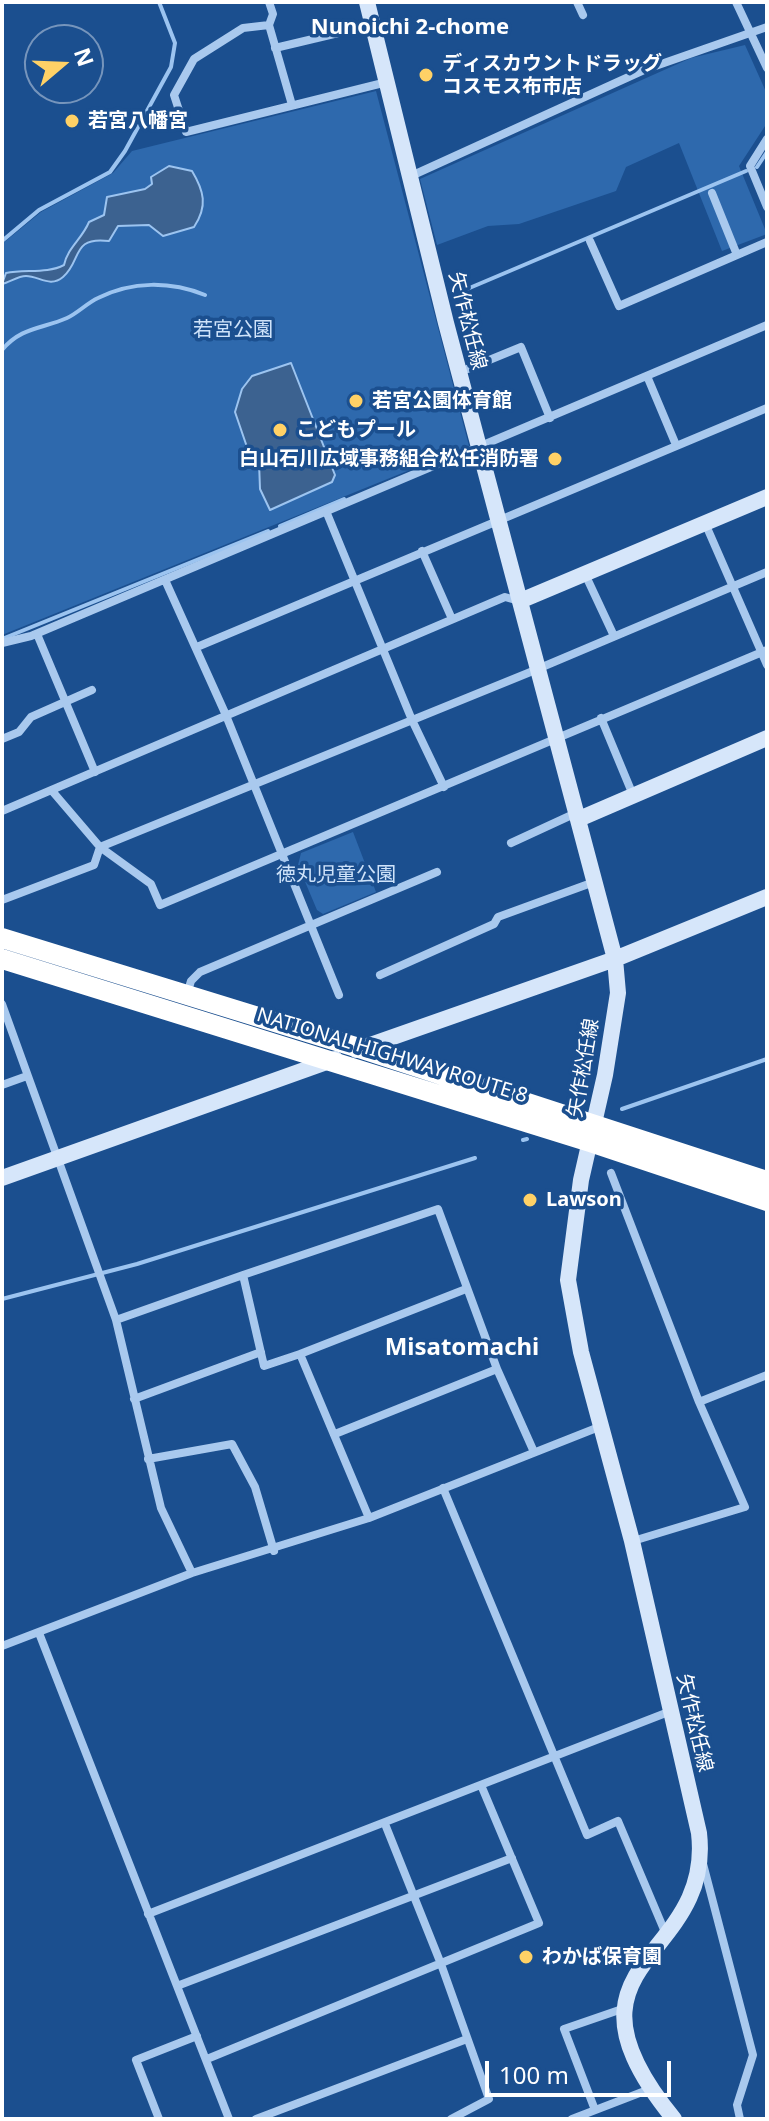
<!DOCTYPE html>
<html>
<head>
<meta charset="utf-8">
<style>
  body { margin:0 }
  #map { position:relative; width:769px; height:2121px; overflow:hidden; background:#1b4f8f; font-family:"Noto Sans",sans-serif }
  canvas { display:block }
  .frame { position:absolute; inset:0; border:4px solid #fff; pointer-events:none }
  .north { position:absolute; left:24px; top:24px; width:80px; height:80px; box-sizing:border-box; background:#1b4f8f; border:2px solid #7695bc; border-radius:50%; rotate:71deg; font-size:22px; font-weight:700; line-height:32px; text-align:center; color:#fff }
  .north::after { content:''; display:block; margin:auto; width:28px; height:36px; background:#ffd166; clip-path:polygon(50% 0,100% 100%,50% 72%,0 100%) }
  .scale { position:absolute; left:485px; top:2061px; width:186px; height:36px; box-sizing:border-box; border:4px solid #fff; border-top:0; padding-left:10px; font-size:24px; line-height:28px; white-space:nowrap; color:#fff; -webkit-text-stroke:6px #1b4f8f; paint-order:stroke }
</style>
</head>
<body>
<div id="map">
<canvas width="769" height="2121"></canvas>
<div class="frame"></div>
<div class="north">N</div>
<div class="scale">100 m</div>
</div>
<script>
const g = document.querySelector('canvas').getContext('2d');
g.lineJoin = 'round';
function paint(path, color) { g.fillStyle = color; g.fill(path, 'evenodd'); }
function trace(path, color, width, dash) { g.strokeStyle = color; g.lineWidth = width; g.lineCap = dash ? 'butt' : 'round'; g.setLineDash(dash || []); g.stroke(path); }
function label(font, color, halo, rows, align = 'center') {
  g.font = font + ' "Noto Sans","Noto Sans JP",sans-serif'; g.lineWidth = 7; g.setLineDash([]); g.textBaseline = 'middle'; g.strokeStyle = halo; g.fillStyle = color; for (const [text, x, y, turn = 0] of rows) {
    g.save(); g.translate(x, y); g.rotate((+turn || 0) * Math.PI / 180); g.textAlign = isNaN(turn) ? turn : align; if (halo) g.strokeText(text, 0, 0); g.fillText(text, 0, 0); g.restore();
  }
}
const green = new Path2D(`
  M745,45L767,94V123L739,166L767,234L722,251L679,143L626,167L616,191L519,224L488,226L437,245L420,179L691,58Z
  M376,91L469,446L2,635V244L41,212L113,173L132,151Z
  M353,832L376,892L323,914L317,910L298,865L301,853Z`);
const water = new Path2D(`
  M169,166L192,171C204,191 208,206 194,227L163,236L149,225L118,226L109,241C71,236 82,261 63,277C50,288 39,276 26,276C18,276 10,282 2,284L6,273C25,269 47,274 64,265C68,247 82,239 89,222L104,215L107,197L145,189L152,184L151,177Z
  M291,363L335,475L332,482L270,510L260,489L259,462L248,450L235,412L242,389L252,376Z`);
const stream = new Path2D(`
  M757,167L767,152
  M2,241L39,210L110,172L125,151L171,67L175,43L159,2
  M460,292L746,171
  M2,350C21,327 42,329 67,318C78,313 87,303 98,298C132,281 170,281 205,295
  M280,526L344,499
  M2,639L268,531
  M622,1109L767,1059
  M523,1140L527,1139
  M2,1299L137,1264L475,1158`);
const street = new Path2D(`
  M577,2L583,15
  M736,2L767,68
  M269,25L273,14L269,2
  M275,48L372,25
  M292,105L269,25L243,28L194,59L174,95L186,132L387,82
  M767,139L750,166L767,207
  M411,176L644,70L767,27
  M712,193L737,255
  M590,241L619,306L767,242
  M460,372L521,347L550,418
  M647,376L676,445
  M326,511L412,720L444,787
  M705,523L767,665
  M422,551L452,619
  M585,574L614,636
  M165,580L225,713L339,995
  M37,634L95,772
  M2,643L31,636L767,325
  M197,647L767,408
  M601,718L633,795
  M2,739L19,732L31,717L92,690
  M53,792L100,847L151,884L160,905L767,650
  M2,811L505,597L519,601
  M511,843L576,813
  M2,900L94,865L100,847L528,673L767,572
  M380,975L494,924L498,917L594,882
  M187,994L191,981L200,972L437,872
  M2,1004L116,1320L161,1508L192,1573
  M2,1085L27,1076
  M611,1173L699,1402L745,1507L633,1541
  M116,1320L243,1275
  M300,1354L466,1289
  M134,1399L261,1352
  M699,1402L767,1375
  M335,1434L497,1369
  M148,1459L232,1444L255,1487L274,1551
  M443,1488L587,1835L618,1821L665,1932
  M369,1518L300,1354L264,1366L243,1275L438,1209L497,1369L534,1452
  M39,1633L229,2119
  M2,1646L192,1573L369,1518L599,1427
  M385,1824L441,1964L489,2099L451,2119
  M702,1860L753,2055L737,2105L740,2119
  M148,1914L671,1711
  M177,1986L512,1858
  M207,2059L539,1923L481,1785
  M595,2110L564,2029L625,2008
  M159,2119L136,2060L197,2036
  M256,2119L467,2039
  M572,2119L650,2089`);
const secondary = new Path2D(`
  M367,2L446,323L615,959L618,993L605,1075L581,1180L568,1280L581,1352L632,1541L699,1833C714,1963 543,1959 674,2119
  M520,601L767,497
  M579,819L767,738
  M356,1050L615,959L767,897
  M2,1178L335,1059`);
const highway = new Path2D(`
  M2,938L359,1048L767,1181
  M2,959L590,1142L767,1201`);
const markers = [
  [426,75,8,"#ffd166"],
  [72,121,8,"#ffd166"],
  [356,401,8,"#ffd166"],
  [280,430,8,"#ffd166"],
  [555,459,8,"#ffd166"],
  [530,1200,8,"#ffd166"],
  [526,1957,8,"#ffd166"]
];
const poiNames = [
  ["ディスカウントドラッグ",442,64],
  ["コスモス布市店",442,87],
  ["若宮八幡宮",88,121],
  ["若宮公園体育館",372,401],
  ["こどもプール",296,430],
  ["白山石川広域事務組合松任消防署",539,459,"right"],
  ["Lawson",546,1200],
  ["わかば保育園",542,1957]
];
const streetNames = [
  ["矢作松任線",467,321,76],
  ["NATIONAL HIGHWAY ROUTE 8",392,1056,17],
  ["矢作松任線",584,1068,-80],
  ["矢作松任線",694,1723,77]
];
const parkNames = [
  ["若宮公園",233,330],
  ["徳丸児童公園",336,875]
];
const neighbourhoodNames = [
  ["Nunoichi 2-chome",410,28]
];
const quarterNames = [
  ["Misatomachi",462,1348]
];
paint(green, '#2e69ad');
paint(water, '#3c6290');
trace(water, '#9cc4f0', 2);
trace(stream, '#9cc4f0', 4);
trace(street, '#a9c9ee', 8);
trace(secondary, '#d6e6fa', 16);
trace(highway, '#fff', 20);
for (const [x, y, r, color] of markers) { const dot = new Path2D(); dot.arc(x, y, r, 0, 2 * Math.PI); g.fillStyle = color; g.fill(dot); trace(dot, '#1b4f8f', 3); }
label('bold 20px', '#fff', '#1b4f8f', poiNames, 'left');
label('20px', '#fff', '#1b4f8f', streetNames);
label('20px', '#cfe3fa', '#1b4f8f', parkNames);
label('bold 22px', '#fff', '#1b4f8f', neighbourhoodNames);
label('bold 24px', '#fff', '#1b4f8f', quarterNames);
</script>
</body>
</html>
